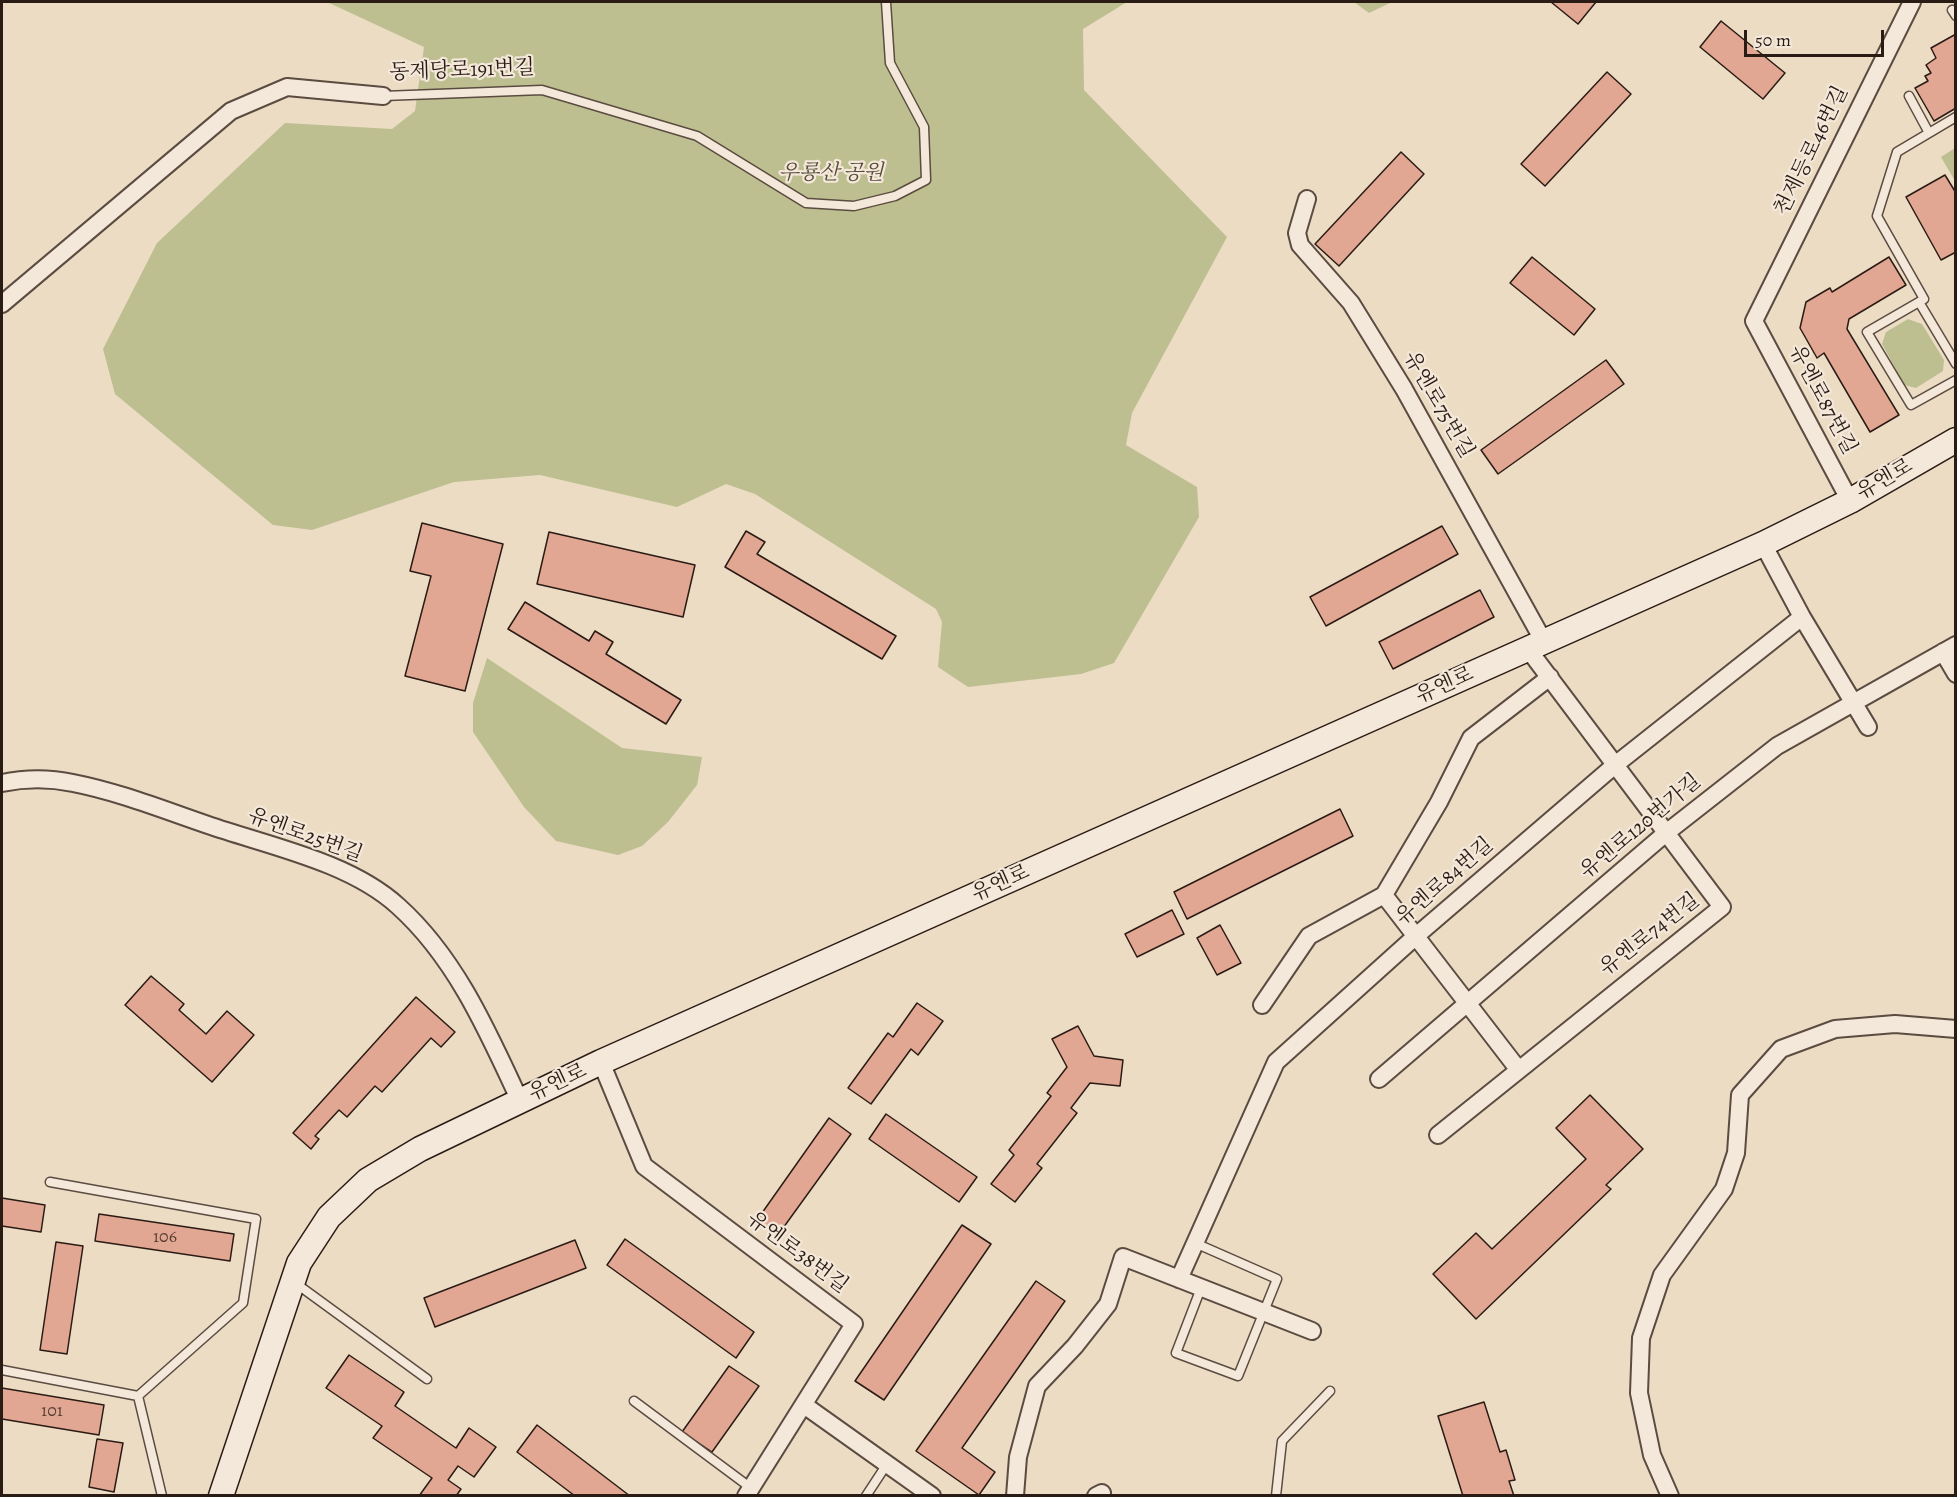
<!DOCTYPE html>
<html>
<head>
<meta charset="utf-8">
<style>
  body { margin:0 }
  #map { position:relative; width:1957px; height:1497px; overflow:hidden; background:#ecdcc4; font-family:Alegreya,serif }
  canvas { display:block }
  .frame { position:absolute; inset:0; border:3px solid #2b1b15; pointer-events:none }
  .scale { position:absolute; left:1744px; top:30px; width:140px; height:27px; box-sizing:border-box; border:3px solid #2b1b15; border-top:0; padding-left:8px; font-size:18px; line-height:21px; white-space:nowrap; color:#2b1b15; -webkit-text-stroke:4px #f3e8d9; paint-order:stroke }
</style>
</head>
<body>
<div id="map">
<canvas width="1957" height="1497"></canvas>
<div class="frame"></div>
<div class="scale">50 m</div>
</div>
<script>
const g = document.querySelector('canvas').getContext('2d');
g.lineJoin = 'round';
function paint(path, color) { g.fillStyle = color; g.fill(path, 'evenodd'); }
function trace(path, color, width, dash) { g.strokeStyle = color; g.lineWidth = width; g.lineCap = dash ? 'butt' : 'round'; g.setLineDash(dash || []); g.stroke(path); }
function label(font, color, halo, rows, align = 'center') {
  g.font = font + ' Alegreya,"Noto Serif KR",serif'; g.lineWidth = 4.5; g.setLineDash([]); g.textBaseline = 'middle'; g.strokeStyle = halo; g.fillStyle = color; for (const [text, x, y, turn = 0] of rows) {
    g.save(); g.translate(x, y); g.rotate((+turn || 0) * Math.PI / 180); g.textAlign = isNaN(turn) ? turn : align; if (halo) g.strokeText(text, 0, 0); g.fillText(text, 0, 0); g.restore();
  }
}
const green = new Path2D(`
  M327,2H1127L1083,29L1084,90L1227,237L1132,413L1126,445L1197,487L1199,517L1114,663L1081,674L968,687L938,667L942,622L936,609L755,494L726,484L677,507L540,475L454,482L312,530L273,525L115,394L103,349L157,243L285,123L392,129L415,111L424,47Z
  M1354,2H1392L1369,13Z
  M1955,148V181L1941,157Z
  M1908,319L1922,324L1944,360L1943,371L1916,388L1904,385L1882,344L1886,332Z
  M487,658L622,748L702,757L697,785L668,822L642,846L618,855L556,841L524,807L473,732V703Z`);
const building = new Path2D(`
  M1551,2H1596L1578,24Z
  M1721,21L1785,73L1763,99L1700,47Z
  M1956,34V108L1934,121L1915,88L1928,81L1925,76L1931,73L1926,65L1936,58L1931,48Z
  M1607,72L1631,94L1545,186L1521,164Z
  M1401,152L1424,174L1339,266L1315,244Z
  M1945,175L1956,193V252L1941,260L1906,197Z
  M1532,257L1595,309L1574,335L1510,283Z
  M1889,257L1906,285L1849,319L1847,329L1899,415L1870,432L1824,353L1817,358L1800,328L1806,302L1830,288L1832,292Z
  M1606,360L1624,384L1498,474L1481,450Z
  M422,523L503,544L465,691L405,676L431,576L410,571Z
  M1442,526L1458,554L1326,626L1310,597Z
  M746,531L765,542L757,554L896,636L882,659L725,567Z
  M549,532L695,565L683,617L537,584Z
  M1480,590L1494,617L1393,669L1379,642Z
  M525,602L589,641L595,631L613,642L606,654L681,700L666,724L508,629Z
  M1340,809L1353,836L1187,919L1174,892Z
  M1172,910L1184,934L1137,957L1125,934Z
  M1220,925L1241,963L1217,975L1197,938Z
  M151,976L184,1004L179,1010L206,1034L227,1011L254,1035L212,1082L125,1005Z
  M416,997L455,1032L441,1047L431,1038L382,1092L375,1086L347,1117L339,1110L315,1136L319,1139L311,1149L293,1133Z
  M917,1003L943,1021L918,1055L911,1049L871,1104L848,1088L888,1033L893,1037Z
  M1078,1026L1094,1056L1123,1060L1120,1086L1090,1083L1071,1108L1077,1113L1037,1164L1042,1168L1015,1202L991,1184L1014,1155L1009,1150L1051,1096L1047,1093L1067,1067L1052,1039Z
  M1590,1095L1643,1149L1606,1185L1611,1189L1476,1319L1433,1274L1476,1233L1492,1249L1586,1159L1556,1128Z
  M886,1114L977,1177L959,1202L869,1139Z
  M829,1118L851,1134L778,1235L757,1220Z
  M2,1198L45,1205L41,1232L2,1226Z
  M99,1214L234,1234L230,1261L95,1241Z
  M962,1225L991,1244L884,1400L855,1381Z
  M625,1239L754,1332L736,1358L607,1265Z
  M575,1240L586,1268L435,1327L424,1298Z
  M56,1242L83,1246L67,1354L40,1350Z
  M1036,1281L1065,1301L962,1448L995,1472L979,1495L916,1451Z
  M349,1355L404,1392L395,1406L456,1448L469,1428L496,1447L474,1477L458,1466L448,1480L461,1489L456,1496H419L432,1478L373,1438L382,1426L326,1388Z
  M729,1366L759,1386L712,1452L682,1432Z
  M2,1388L104,1405L99,1435L2,1419Z
  M1484,1402L1500,1452L1506,1450L1515,1480L1509,1481L1514,1496H1463L1438,1416Z
  M537,1425L630,1496H575L517,1452Z
  M97,1439L123,1443L114,1492L89,1487Z`);
const service = new Path2D(`
  M1952,10L1956,16
  M383,96L542,90L697,136L806,203L854,206L895,196L926,180L924,127L890,63L886,2
  M1909,96L1929,133
  M1919,302L1924,299L1877,216L1897,152L1956,117
  M1956,364L1919,302L1867,332L1911,405L1956,380
  M50,1182L256,1219L243,1303L138,1396L162,1496
  M1195,1243L1277,1279L1238,1376L1176,1353L1201,1288
  M294,1282L427,1379
  M2,1370L138,1396
  M634,1401L751,1488
  M866,1496L887,1464
  M1276,1496L1282,1441L1330,1391`);
const minor = new Path2D(`
  M1307,199L1297,233L1300,245L1351,303L1404,389L1544,642
  M2,304L231,111L287,87L383,96
  M1850,501L1754,321L1912,2
  M1763,544L1802,617L1868,727
  M1943,652L1956,674
  M2,783C26,778 49,778 73,783C119,792 164,810 208,825C269,846 350,862 398,906C456,958 488,1032 520,1101
  M1384,895L1518,1069
  M1262,1005L1309,936L1384,895L1439,802L1471,738L1550,677
  M601,1062L644,1166L854,1324L746,1496
  M1379,1079L1666,833L1777,746L1956,645
  M1438,1135L1722,907L1528,649
  M1179,1279L1276,1062L1416,936L1615,765L1802,617
  M804,1405L932,1496
  M1015,1496L1018,1457L1037,1386L1075,1346L1108,1304L1123,1257L1312,1331
  M1096,1496L1102,1493
  M1670,1496L1652,1455L1639,1393L1641,1338L1662,1275L1724,1189L1736,1153L1740,1095L1781,1049L1835,1029L1895,1024L1956,1029`);
const secondary = new Path2D(`
  M221,1496L299,1263L329,1217L368,1180L420,1149L601,1062L1763,544L1850,501L1956,440`);
const numberNames = [
  ["106",165,1238],
  ["101",52,1412]
];
const streetNames = [
  ["동제당로191번길",462,71,-2],
  ["천제등로46번길",1812,151,-64],
  ["유엔로87번길",1822,400,62],
  ["유엔로75번길",1438,405,60],
  ["유엔로",1885,480,-30],
  ["유엔로",1445,686,-24],
  ["유엔로120번가길",1641,827,-40],
  ["유엔로25번길",305,836,20],
  ["유엔로84번길",1445,882,-41],
  ["유엔로",1001,884,-24],
  ["유엔로74번길",1650,935,-38],
  ["유엔로",558,1083,-25],
  ["유엔로38번길",797,1253,37]
];
const parkNames = [
  ["우룡산 공원",831,174]
];
paint(green, '#bdbf90');
paint(building, '#e1a792');
trace(building, '#2b1b15', 1.5);
trace(service, '#5b4b41', 11);
trace(minor, '#5b4b41', 20);
trace(secondary, '#2b1b15', 27);
trace(service, '#f3e8d9', 8);
trace(minor, '#f3e8d9', 16);
trace(secondary, '#f3e8d9', 24);
label('18px', '#583e34', null, numberNames);
label('21px', '#2b1b15', '#f3e8d9', streetNames);
label('italic 21px', '#574c3a', '#f3e8d9', parkNames);
</script>
</body>
</html>
